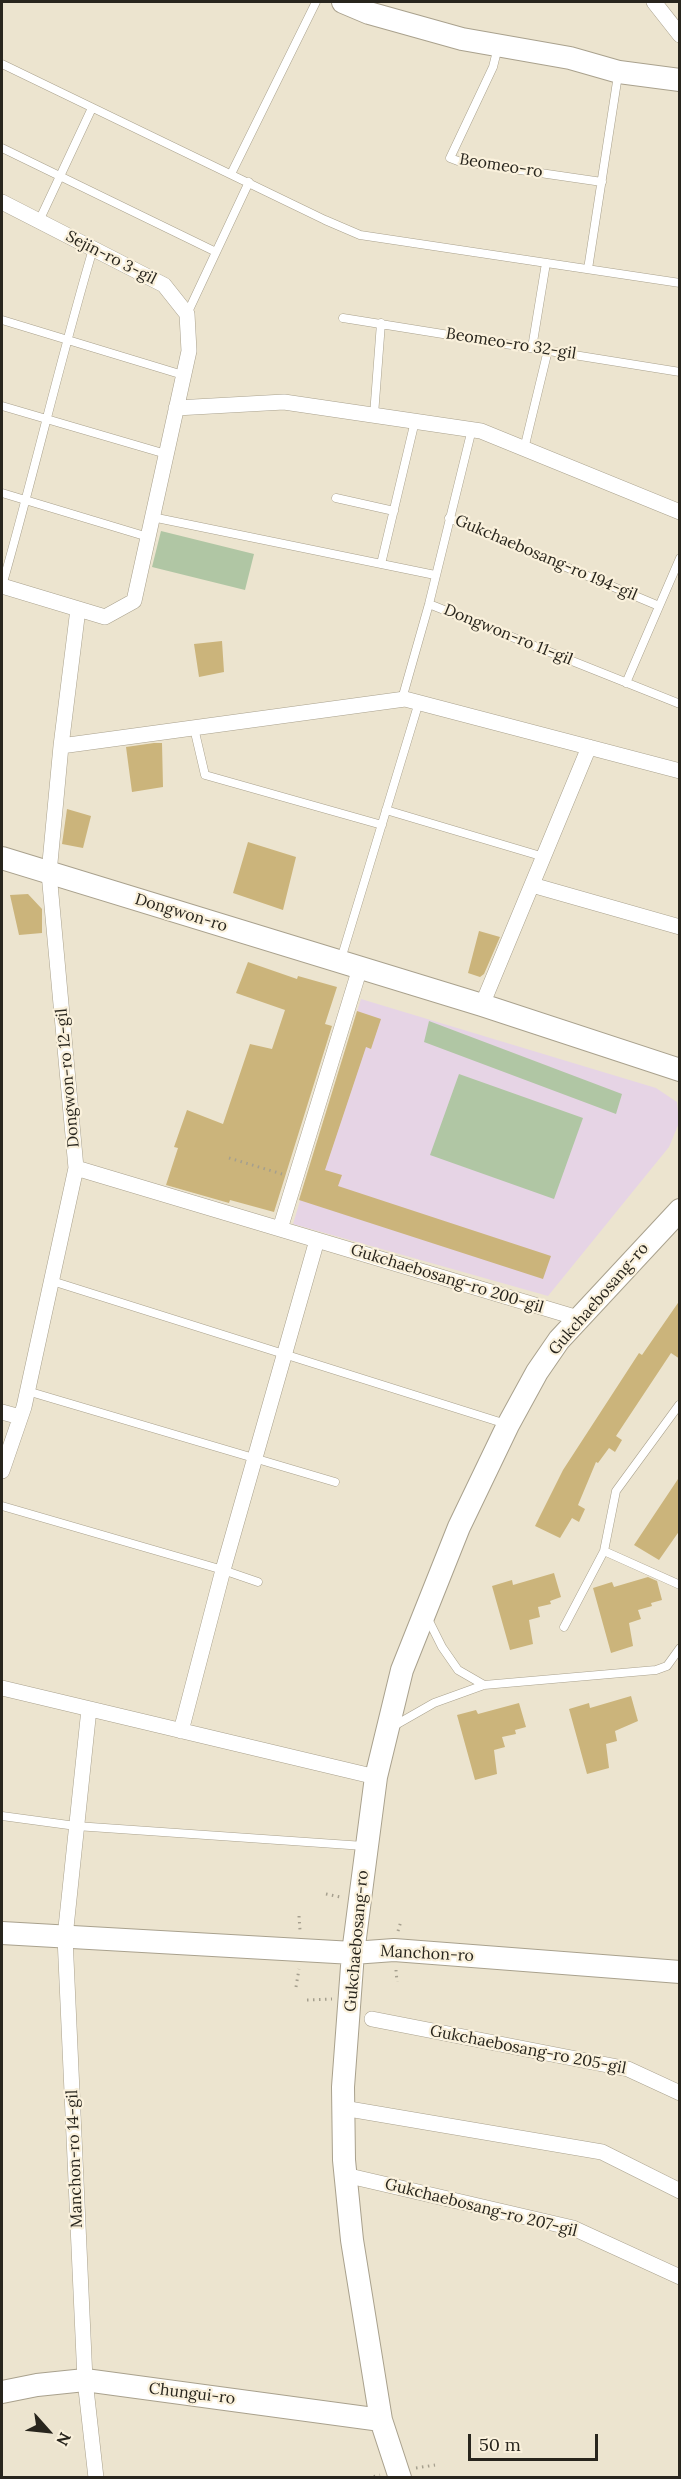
<!DOCTYPE html>
<html>
<head>
<meta charset="utf-8">
<style>
  body { margin:0 }
  #map { position:relative; width:681px; height:2479px; overflow:hidden; background:#ece4cf; font-family:Lora,serif }
  canvas { display:block }
  .frame { position:absolute; inset:0; border:3px solid #28251d; pointer-events:none }
  .north { position:absolute; left:18px; top:2401px; width:60px; height:60px; -webkit-text-stroke:4px #faf1dc; paint-order:stroke; rotate:117deg; font-size:16px; font-weight:700; line-height:24px; text-align:center; color:#28251d }
  .north::after { content:''; display:block; margin:auto; width:21px; height:27px; background:#28251d; clip-path:polygon(50% 0,100% 100%,50% 72%,0 100%) }
  .scale { position:absolute; left:468px; top:2434px; width:130px; height:27px; box-sizing:border-box; border:3px solid #28251d; border-top:0; padding-left:8px; font-size:18px; line-height:21px; white-space:nowrap; color:#28251d; -webkit-text-stroke:4px #faf1dc; paint-order:stroke }
</style>
</head>
<body>
<div id="map">
<canvas width="681" height="2479"></canvas>
<div class="frame"></div>
<div class="north">N</div>
<div class="scale">50 m</div>
</div>
<script>
const g = document.querySelector('canvas').getContext('2d');
g.lineJoin = 'round';
function paint(path, color) { g.fillStyle = color; g.fill(path, 'evenodd'); }
function trace(path, color, width, dash) { g.strokeStyle = color; g.lineWidth = width; g.lineCap = dash ? 'butt' : 'round'; g.setLineDash(dash || []); g.stroke(path); }
function label(font, color, halo, rows, align = 'center') {
  g.font = font + ' Lora,serif'; g.lineWidth = 4.5; g.setLineDash([]); g.textBaseline = 'middle'; g.strokeStyle = halo; g.fillStyle = color; for (const [text, x, y, turn = 0] of rows) {
    g.save(); g.translate(x, y); g.rotate((+turn || 0) * Math.PI / 180); g.textAlign = isNaN(turn) ? turn : align; if (halo) g.strokeText(text, 0, 0); g.fillText(text, 0, 0); g.restore();
  }
}
const education = new Path2D(`
  M361,999L656,1088L677,1102L679,1123L669,1147L548,1296L293,1224Z`);
const green = new Path2D(`
  M161,531L254,554L245,590L152,567Z
  M429,1021L622,1094L616,1114L424,1042Z
  M459,1074L583,1118L554,1199L430,1155Z`);
const building = new Path2D(`
  M222,641L224,672L199,677L194,644Z
  M154,743H162L163,787L132,792L126,747Z
  M67,809L91,816L83,848L62,844Z
  M248,842L296,857L283,910L233,893Z
  M28,894L42,909V933L19,935L10,895Z
  M479,931L500,937L484,974L480,977L468,973Z
  M248,962L297,979L298,976L337,987L325,1024L332,1026L274,1212L230,1200L229,1203L166,1185L178,1148L174,1147L187,1110L223,1124L250,1044L272,1049L285,1010L236,993Z
  M357,1011L381,1019L371,1049L366,1047L325,1170L342,1175L338,1186L551,1256L543,1279L299,1200Z
  M680,1300V1359L671,1353L616,1436L622,1440L615,1452L609,1448L598,1463L596,1462L578,1505L585,1509L579,1522L572,1518L560,1538L535,1526L563,1470L639,1353L642,1355Z
  M680,1476V1530L659,1560L634,1545Z
  M554,1573L561,1597L550,1601L551,1604L538,1607L540,1617L529,1620L533,1644L510,1650L492,1586L512,1580L513,1585Z
  M648,1577L657,1581L662,1600L651,1603L652,1606L638,1610L641,1619L629,1623L633,1646L611,1653L593,1588L612,1582L614,1587Z
  M631,1696L638,1721L615,1731L617,1741L606,1744L609,1768L587,1774L569,1709L589,1703L590,1708Z
  M519,1703L526,1727L515,1730L516,1734L502,1737L505,1747L494,1750L497,1774L475,1780L457,1715L476,1710L478,1714Z`);
const path = new Path2D(`
  M229,1158L282,1174
  M326,1894L340,1897
  M299,1916L300,1930
  M398,1931L401,1921
  M396,1970L397,1982
  M296,1987L299,1969
  M307,2000L332,1999
  M416,2468L435,2465
  M368,2478L380,2475`);
const lane = new Path2D(`
  M498,47L493,67L450,158L458,161L602,182
  M2,64L325,220L360,235L680,283
  M2,148L216,252
  M231,174L316,2
  M39,221L92,108
  M588,269L618,75
  M187,314L249,182
  M343,318L680,372
  M2,320L183,375
  M532,348L546,263
  M2,406L166,454
  M374,415L381,323
  M524,449L548,350
  M2,493L148,537
  M336,498L394,511
  M152,517L435,575
  M449,518L659,606
  M381,564L415,421
  M2,586C34,474 60,360 93,249
  M429,604L680,704
  M626,683L680,558
  M402,699L429,604L472,429
  M194,728L205,775L382,825
  M386,810L544,857
  M341,959L419,702
  M52,1281L506,1424
  M27,1391L335,1482
  M2,1506L223,1570L258,1582
  M604,1551L680,1585
  M427,1617L442,1647L458,1670L484,1685
  M564,1627L604,1551L616,1491L679,1405
  M392,1727L434,1703L484,1685L656,1670L667,1666L680,1648
  M2,1816L76,1826L364,1846`);
const street = new Path2D(`
  M654,2L680,35
  M2,202L164,285L187,314L189,351L134,601L105,617L2,586
  M176,408L284,402L481,431L680,512
  M61,746L78,609
  M532,885L680,927
  M482,1005L589,747
  M76,1168L578,1318
  M280,1229L360,968
  M2,1412L20,1417
  M2,1471L24,1407L76,1168L49,873L61,746L405,699L680,771
  M2,1688L376,1777
  M89,1709L65,1937L85,2380L96,2478
  M181,1731L223,1570L317,1240
  M372,2019L628,2069L680,2093
  M343,2108L602,2152L680,2191
  M345,2175L573,2228L680,2277`);
const secondary = new Path2D(`
  M343,2L369,13L462,39L570,58L619,72L680,80
  M2,858L482,1005L680,1070
  M2,1933L353,1953L394,1950L680,1972
  M2,2392L37,2385L85,2380L381,2420
  M400,2478L381,2420L352,2240L344,2160L343,2087L353,1953L376,1777L402,1670L459,1527L508,1425L537,1372L559,1340L680,1210`);
const streetNames = [
  ["Beomeo-ro",501,166,9],
  ["Sejin-ro 3-gil",111,258,27],
  ["Beomeo-ro 32-gil",511,344,9],
  ["Gukchaebosang-ro 194-gil",546,558,23],
  ["Dongwon-ro 11-gil",508,635,22],
  ["Dongwon-ro",181,913,17],
  ["Dongwon-ro 12-gil",68,1078,-95],
  ["Gukchaebosang-ro 200-gil",447,1279,17],
  ["Gukchaebosang-ro",599,1299,-49],
  ["Gukchaebosang-ro",357,1941,-85],
  ["Manchon-ro",427,1954,3],
  ["Gukchaebosang-ro 205-gil",528,2050,11],
  ["Manchon-ro 14-gil",75,2159,-92],
  ["Gukchaebosang-ro 207-gil",481,2208,14],
  ["Chungui-ro",192,2394,7]
];
paint(education, '#e6d4e5');
paint(green, '#b0c6a4');
paint(building, '#cbb47b');
trace(lane, '#a9a18d', 9);
trace(street, '#a9a18d', 16);
trace(secondary, '#a9a18d', 24);
trace(path, '#a59f8e', 3, [1.5, 4.5]);
trace(lane, '#fff', 8);
trace(street, '#fff', 15);
trace(secondary, '#fff', 22);
label('16px', '#28251d', '#faf1dc', streetNames);
</script>
</body>
</html>
